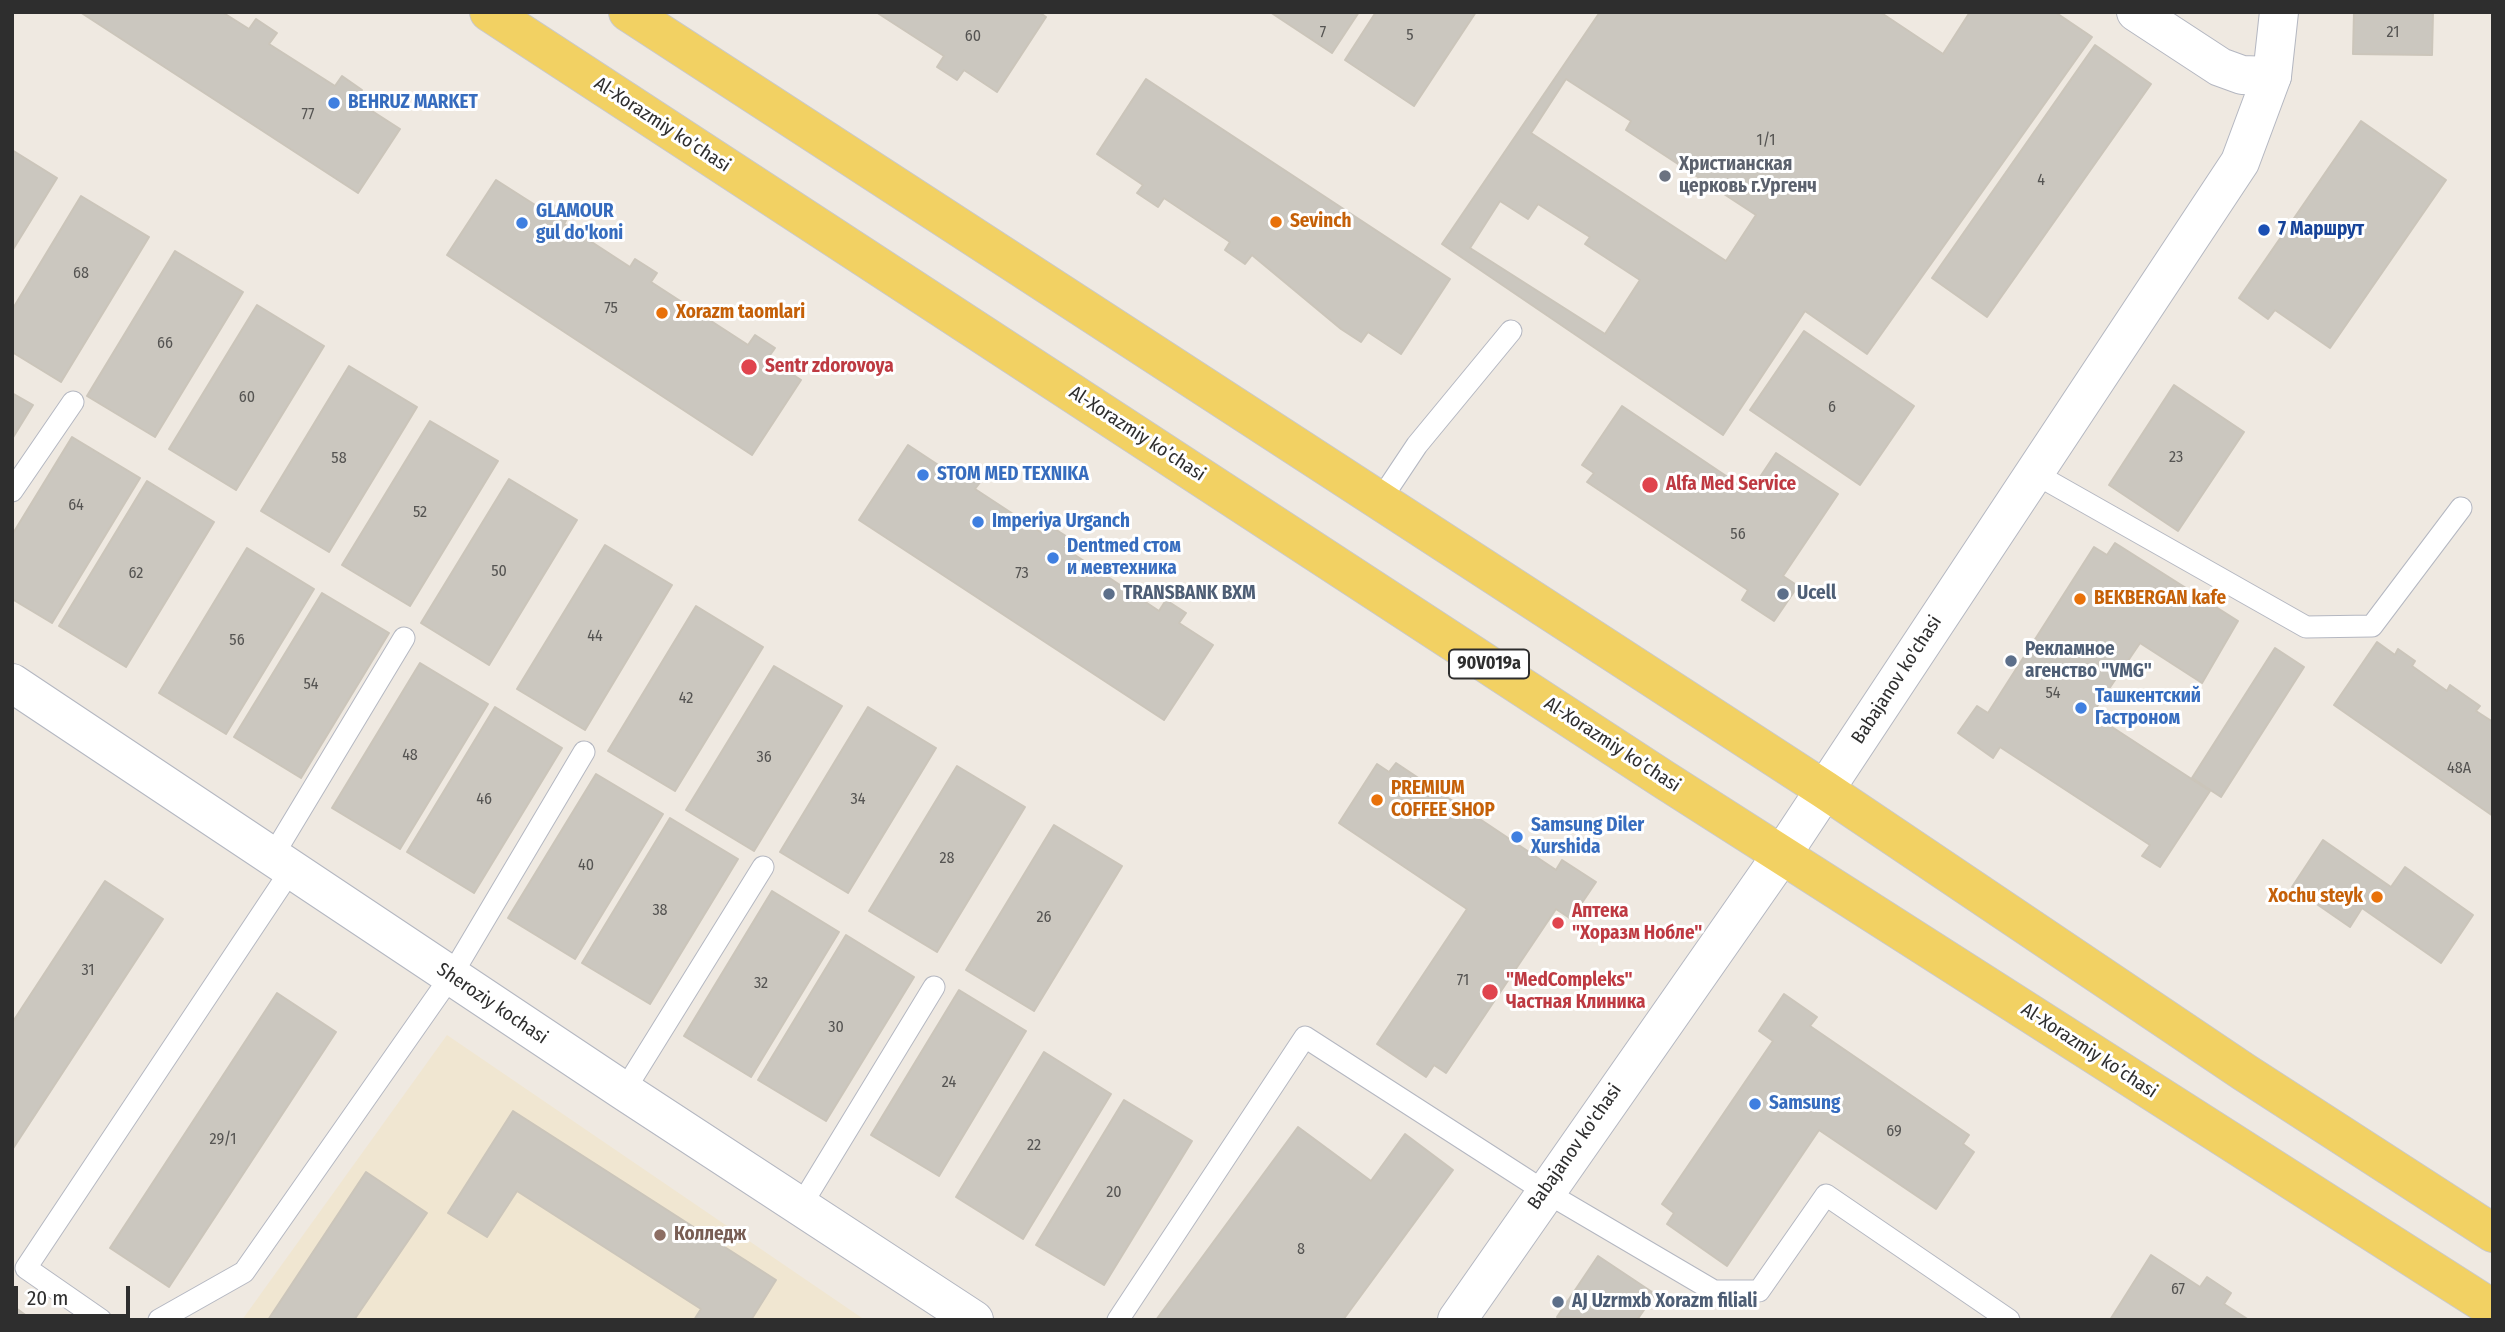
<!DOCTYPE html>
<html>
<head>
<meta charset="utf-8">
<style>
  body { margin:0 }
  #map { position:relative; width:2505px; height:1332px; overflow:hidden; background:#efe9e1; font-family:"Fira Sans Condensed",sans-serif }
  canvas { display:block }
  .frame { position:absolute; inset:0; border:14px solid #2e2e2e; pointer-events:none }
  .scale { position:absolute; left:14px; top:1286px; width:116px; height:32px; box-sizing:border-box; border:4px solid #2e2e2e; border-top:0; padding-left:9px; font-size:21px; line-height:24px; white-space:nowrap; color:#2e2e2e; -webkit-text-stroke:5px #fff; paint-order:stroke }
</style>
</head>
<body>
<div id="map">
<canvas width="2505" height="1332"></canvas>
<div class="frame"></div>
<div class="scale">20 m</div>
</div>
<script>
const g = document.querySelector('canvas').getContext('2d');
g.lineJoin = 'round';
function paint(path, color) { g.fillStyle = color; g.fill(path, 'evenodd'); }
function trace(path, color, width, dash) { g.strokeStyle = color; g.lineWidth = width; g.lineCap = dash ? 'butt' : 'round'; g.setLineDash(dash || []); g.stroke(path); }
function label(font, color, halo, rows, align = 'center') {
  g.font = font + ' "Fira Sans Condensed",sans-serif'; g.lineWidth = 6; g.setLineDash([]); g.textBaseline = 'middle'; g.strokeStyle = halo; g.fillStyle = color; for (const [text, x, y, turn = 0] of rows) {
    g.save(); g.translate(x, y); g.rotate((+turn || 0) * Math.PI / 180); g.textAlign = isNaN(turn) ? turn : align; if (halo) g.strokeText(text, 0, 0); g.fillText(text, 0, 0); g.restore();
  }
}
const education = new Path2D(`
  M447,1035L865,1320H242Z`);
const building = new Path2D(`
  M80,12H222L249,29L256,19L277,33L269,44L335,86L342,76L362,90L355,100L400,129L358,193Z
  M876,12H1039L1046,17L997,92L964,70L957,80L937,67L944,56Z
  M1270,12H1359L1332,53Z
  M1376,12H1476L1414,106L1345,60Z
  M1600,12H2055L2092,37L1867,354L1805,311L1723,435L1442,244Z
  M1880,12H1970L1943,54Z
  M2354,12H2433L2432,55L2353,54Z
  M2095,45L2151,84L1987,317L1932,278Z
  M1146,79L1450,279L1401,354L1368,332L1361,342L1341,329L1252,255L1245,264L1225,250L1230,242L1164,198L1158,207L1137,193L1143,185L1097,154Z
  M1566,79L1631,121L1626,130L1756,215L1726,261L1531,133Z
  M2361,121L2446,180L2330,348L2275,310L2268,319L2239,298Z
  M12,150L57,178L12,251Z
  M496,180L543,210L549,202L569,215L564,224L630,267L635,259L657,273L651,282L748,345L755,335L775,348L768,358L801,380L752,455L447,255Z
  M81,196L149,237L61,382L12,352V310Z
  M1500,201L1528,219L1538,204L1590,237L1585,244L1640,280L1605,334L1470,248Z
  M175,251L243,292L155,437L87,396Z
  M257,305L324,346L236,490L169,449Z
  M1804,331L1914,406L1860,485L1750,410Z
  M349,366L417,407L329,552L261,511Z
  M2174,385L2244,432L2178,531L2109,485Z
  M12,393L33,405L12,439Z
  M1622,406L1750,492L1776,453L1838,494L1783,576L1798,586L1774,621L1742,600L1748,590L1587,482L1594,473L1582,465Z
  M430,421L498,461L410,606L342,565Z
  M72,437L140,478L52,623L12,599V535Z
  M908,445L955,476L960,467L981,481L975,489L1042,533L1047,524L1069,538L1063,547L1159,611L1166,600L1186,613L1179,623L1213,645L1164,720L859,520Z
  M509,479L577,520L489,665L421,623Z
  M147,481L214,522L126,667L59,626Z
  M2115,543L2238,621L2202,683L2140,643L2092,714L2210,791L2160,867L2142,856L2150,845L2000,747L1993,758L1958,733L1977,706L1988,713L2094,547L2107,555Z
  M605,545L672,585L585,730L517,689Z
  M247,548L314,589L226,734L159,693Z
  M322,593L389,633L301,778L234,737Z
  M696,606L763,647L675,791L608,751Z
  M2377,642L2395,655L2398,649L2415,661L2412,666L2447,691L2450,685L2480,706L2476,711L2493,722V816L2334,705Z
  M2275,648L2304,667L2221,797L2192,778Z
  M420,663L488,704L400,849L332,808Z
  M774,666L842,706L754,851L686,810Z
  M495,707L562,748L474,893L407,852Z
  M868,707L936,748L848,893L780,852Z
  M1396,763L1556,870L1562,860L1596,882L1571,919L1556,909L1446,1073L1434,1065L1426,1077L1377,1044L1467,909L1339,823L1377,764L1389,772Z
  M957,766L1025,807L937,952L869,911Z
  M596,774L663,814L575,959L508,918Z
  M670,818L738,859L650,1004L582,963Z
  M1054,825L1122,866L1034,1011L966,970Z
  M2323,840L2391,887L2405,867L2473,915L2441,963L2362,908L2350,927L2292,887Z
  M105,881L163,919L12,1150V1023Z
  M772,891L839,932L751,1077L684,1036Z
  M846,935L914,977L826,1121L758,1080Z
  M959,990L1026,1031L939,1176L871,1135Z
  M277,993L336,1032L169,1287L110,1248Z
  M1784,994L1817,1017L1810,1026L1969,1135L1963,1144L1974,1152L1936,1209L1819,1130L1727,1266L1667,1224L1674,1213L1662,1204L1773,1041L1759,1031Z
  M1044,1052L1111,1094L1023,1239L956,1197Z
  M1124,1100L1192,1141L1104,1285L1036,1245Z
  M513,1111L776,1280L751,1320H694L701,1309L517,1191L487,1237L448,1213Z
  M1298,1127L1371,1181L1405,1134L1453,1170L1343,1320H1156Z
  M366,1172L427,1213L354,1320H268Z
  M2151,1255L2200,1287L2207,1277L2231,1293L2224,1304L2249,1320H2110Z
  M1598,1256L1655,1294L1637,1320L1557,1317Z
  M12,1305L32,1320H12Z`);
const lane = new Path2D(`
  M2034,473L2306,627L2372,626L2461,508
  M12,491L73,402
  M1379,502L1417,445L1511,331
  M272,857L404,638
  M624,1091L763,867
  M800,1207L934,987
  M101,1320L26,1268L291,870
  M159,1320L244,1272L451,976L584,752
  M1118,1320L1305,1037L1544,1191L1714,1291H1759L1826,1195L2009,1320`);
const street = new Path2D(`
  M2136,12L2220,67L2242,75L2272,76
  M12,683L624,1091L974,1320`);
const secondary = new Path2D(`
  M1457,1320L1783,853L2240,162L2272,76L2279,12`);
const primary = new Path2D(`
  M489,12L1663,779L2493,1309
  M628,12L1825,790L2244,1072L2493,1233`);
const markers = [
  [334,103,7,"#3f7fe0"],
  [1665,176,7,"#6b7280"],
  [1276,222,7,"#e8710a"],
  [522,223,7,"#3f7fe0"],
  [2264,230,7,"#1a4fb4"],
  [662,313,7,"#e8710a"],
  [749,367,9,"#e0444e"],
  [923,475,7,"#3f7fe0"],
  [1650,485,9,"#e0444e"],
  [978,522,7,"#3f7fe0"],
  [1053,558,7,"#3f7fe0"],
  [1109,594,7,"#5c6f8a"],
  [1783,594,7,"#5c6f8a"],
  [2080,599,7,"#e8710a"],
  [2011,661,7,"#5c6f8a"],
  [2081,708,7,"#3f7fe0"],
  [1377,800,7,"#e8710a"],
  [1517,837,7,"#3f7fe0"],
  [2377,897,7,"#e8710a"],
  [1558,923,7,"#e0444e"],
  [1490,992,9,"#e0444e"],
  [1755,1104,7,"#3f7fe0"],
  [660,1235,7,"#8d6e63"],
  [1558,1302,7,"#5c6f8a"]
];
const numberNames = [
  ["7",1323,33],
  ["21",2393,33],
  ["5",1410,36],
  ["60",973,37],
  ["77",308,115],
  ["1/1",1766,141],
  ["4",2041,181],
  ["68",81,274],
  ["75",611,309],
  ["66",165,344],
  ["60",247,398],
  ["6",1832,408],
  ["23",2176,458],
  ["58",339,459],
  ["64",76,506],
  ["52",420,513],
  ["56",1738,535],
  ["50",499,572],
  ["62",136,574],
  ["73",1022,574],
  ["44",595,637],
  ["56",237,641],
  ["54",311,685],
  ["54",2053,694],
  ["42",686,699],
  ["48",410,756],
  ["36",764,758],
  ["48A",2459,769],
  ["46",484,800],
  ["34",858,800],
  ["28",947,859],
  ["40",586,866],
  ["38",660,911],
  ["26",1044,918],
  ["31",88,971],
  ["71",1463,981],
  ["32",761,984],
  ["30",836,1028],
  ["24",949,1083],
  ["69",1894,1132],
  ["29/1",223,1140],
  ["22",1034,1146],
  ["20",1114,1193],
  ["8",1301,1250],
  ["67",2178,1290]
];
const shields = [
  [1489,664,80]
];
const shieldNames = [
  ["90V019a",1489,664]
];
const shopNames = [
  ["BEHRUZ MARKET",348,103],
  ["GLAMOUR",536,212],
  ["gul do'koni",536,234],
  ["STOM MED TEXNIKA",937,475],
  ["Imperiya Urganch",992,522],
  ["Dentmed стом",1067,547],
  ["и мевтехника",1067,569],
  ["Ташкентский",2095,697],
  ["Гастроном",2095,719],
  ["Samsung Diler",1531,826],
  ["Xurshida",1531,848],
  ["Samsung",1769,1104]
];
const streetNames = [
  ["Al-Xorazmiy ko’chasi",662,125,33],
  ["Al-Xorazmiy ko’chasi",1137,434,33],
  ["Babajanov ko'chasi",1897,680,-57],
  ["Al-Xorazmiy ko’chasi",1612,745,33],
  ["Sheroziy kochasi",492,1004,34],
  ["Al-Xorazmiy ko’chasi",2089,1051,33],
  ["Babajanov ko'chasi",1575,1147,-55]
];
const worshipNames = [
  ["Христианская",1679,165],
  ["церковь г.Ургенч",1679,187]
];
const foodNames = [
  ["Sevinch",1290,222],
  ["Xorazm taomlari",676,313],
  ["BEKBERGAN kafe",2094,599],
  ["PREMIUM",1391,789],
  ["COFFEE SHOP",1391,811],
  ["Xochu steyk",2363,897,"right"]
];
const transitNames = [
  ["7 Маршрут",2278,230]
];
const healthNames = [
  ["Sentr zdorovoya",765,367],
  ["Alfa Med Service",1666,485],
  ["Аптека",1572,912],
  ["\"Хоразм Нобле\"",1572,934],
  ["\"MedCompleks\"",1506,981],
  ["Частная Клиника",1506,1003]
];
const serviceNames = [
  ["TRANSBANK BXM",1123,594],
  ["Ucell",1797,594],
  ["Рекламное",2025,650],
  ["агенство \"VMG\"",2025,672],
  ["AJ Uzrmxb Xorazm filiali",1572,1302]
];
const educationNames = [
  ["Колледж",674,1235]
];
paint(education, '#f0e6d1');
paint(building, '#cbc7bf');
trace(building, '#cbc5ba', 2);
trace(lane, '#b4b7c1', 23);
trace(street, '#b4b7c1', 40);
trace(secondary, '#b4b7c1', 40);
trace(primary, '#c9c9c9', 40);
trace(lane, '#fff', 21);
trace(street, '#fff', 38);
trace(secondary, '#fff', 38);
trace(primary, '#f2d163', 38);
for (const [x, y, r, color] of markers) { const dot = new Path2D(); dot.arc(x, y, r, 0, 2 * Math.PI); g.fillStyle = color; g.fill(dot); trace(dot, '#fff', 2.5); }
label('16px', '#555452', null, numberNames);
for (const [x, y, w] of shields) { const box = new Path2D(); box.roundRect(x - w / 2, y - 14.5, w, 29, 5); g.fillStyle = '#fff'; g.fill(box); trace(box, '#2e2e2e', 2); }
label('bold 18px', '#2e2e2e', null, shieldNames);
label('bold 19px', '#366cbe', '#fff', shopNames, 'left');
label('19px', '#2e2e2e', '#fff', streetNames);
label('bold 19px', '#5b616d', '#fff', worshipNames, 'left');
label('bold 19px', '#c56008', '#fff', foodNames, 'left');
label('bold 19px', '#164399', '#fff', transitNames, 'left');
label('bold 19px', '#be3a42', '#fff', healthNames, 'left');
label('bold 19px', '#4e5e75', '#fff', serviceNames, 'left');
label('bold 19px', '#785e54', '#fff', educationNames, 'left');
</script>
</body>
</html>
